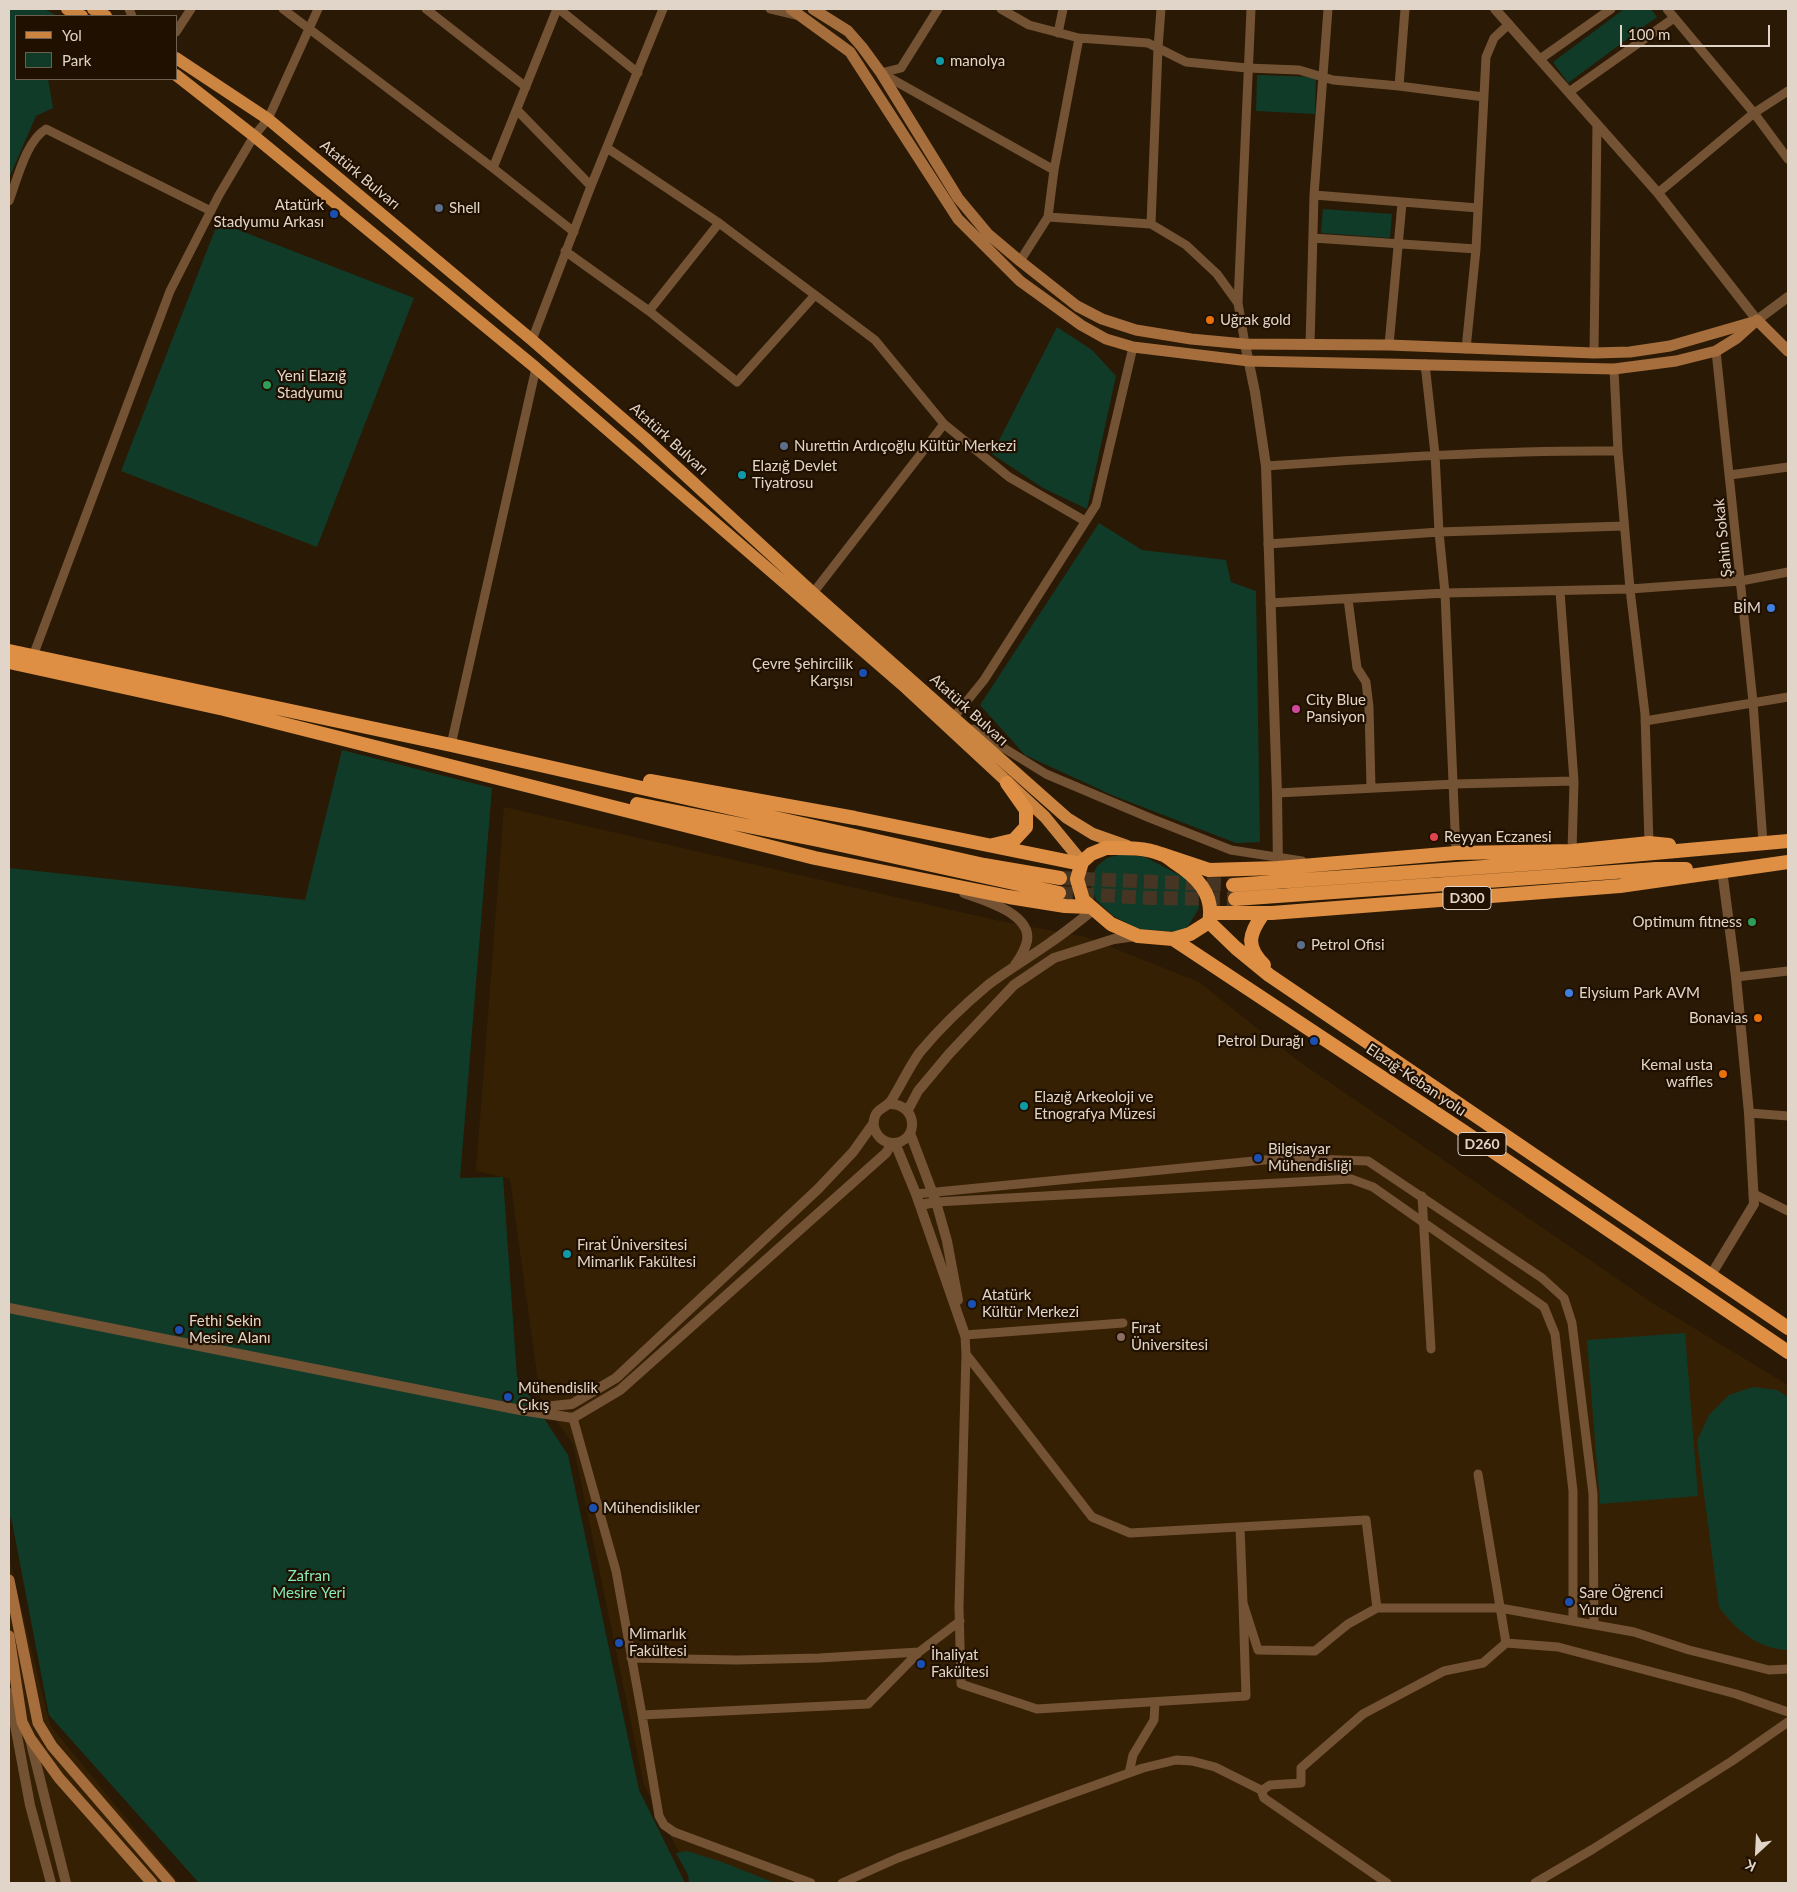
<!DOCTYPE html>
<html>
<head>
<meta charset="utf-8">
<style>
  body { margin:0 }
  #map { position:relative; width:1797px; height:1892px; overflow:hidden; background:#2a1904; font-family:Lato,sans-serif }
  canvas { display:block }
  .frame { position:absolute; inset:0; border:10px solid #e1d5c9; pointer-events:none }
  .legend { position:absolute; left:15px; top:15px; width:162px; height:65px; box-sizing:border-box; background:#201000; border:1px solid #6d5f50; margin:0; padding:6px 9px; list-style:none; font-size:15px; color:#e1d5c9 }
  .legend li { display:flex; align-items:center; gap:10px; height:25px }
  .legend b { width:25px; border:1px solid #6d5f50 }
  .north { position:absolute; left:1732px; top:1827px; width:50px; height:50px; -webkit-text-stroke:4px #201000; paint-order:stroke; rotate:205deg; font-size:14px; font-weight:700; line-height:20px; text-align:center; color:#e1d5c9 }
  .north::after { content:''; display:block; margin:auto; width:18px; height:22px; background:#e1d5c9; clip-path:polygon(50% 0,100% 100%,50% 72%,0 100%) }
  .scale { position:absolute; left:1620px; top:25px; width:150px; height:22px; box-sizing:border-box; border:2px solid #e1d5c9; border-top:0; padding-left:6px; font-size:15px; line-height:18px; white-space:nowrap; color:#e1d5c9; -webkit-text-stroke:4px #201000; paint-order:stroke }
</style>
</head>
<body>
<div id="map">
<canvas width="1797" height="1892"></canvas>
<div class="frame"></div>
<ul class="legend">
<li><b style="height:6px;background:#cc8541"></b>Yol</li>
<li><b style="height:14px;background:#103b29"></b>Park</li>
</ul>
<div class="north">K</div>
<div class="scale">100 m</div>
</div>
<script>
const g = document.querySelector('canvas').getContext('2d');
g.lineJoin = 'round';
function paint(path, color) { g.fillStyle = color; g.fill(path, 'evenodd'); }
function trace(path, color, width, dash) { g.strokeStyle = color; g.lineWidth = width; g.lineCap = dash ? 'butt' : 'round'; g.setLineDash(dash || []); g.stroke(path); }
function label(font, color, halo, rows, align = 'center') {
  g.font = font + ' Lato,sans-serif'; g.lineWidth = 4.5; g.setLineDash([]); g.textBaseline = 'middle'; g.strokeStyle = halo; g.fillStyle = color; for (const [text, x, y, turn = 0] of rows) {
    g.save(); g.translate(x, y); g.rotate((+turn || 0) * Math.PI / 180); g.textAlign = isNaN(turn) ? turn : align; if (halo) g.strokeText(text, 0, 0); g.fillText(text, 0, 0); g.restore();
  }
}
const built = new Path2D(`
  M504,807L995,920L1086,937L1199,982L1297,1060L1654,1304L1788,1385V1883H695L644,1785L573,1444L540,1397L510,1179L476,1171Z
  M9,1558L50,1725L179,1883H9Z`);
const green = new Path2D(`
  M9,9H44L58,16H16V79H48L53,108L36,116L9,178Z
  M1624,9H1651L1657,17L1568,83L1553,62Z
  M1257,75L1316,77L1315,114L1256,111Z
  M1323,209L1392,214L1390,238L1321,233Z
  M218,222L414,298L317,547L121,471Z
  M1057,327L1092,350L1116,376L1087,509L1043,488L992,454Z
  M1099,523L1142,550L1226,560L1231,582L1256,591L1260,842L1236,843L1114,796L1025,755L980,705Z
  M342,750L492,788L460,1178L503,1177L517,1377L568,1455L639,1790L685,1883H199L49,1715L12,1522L9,1514V868L305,900Z
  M1122,854L1145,857L1185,878L1198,893L1199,908L1187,928L1176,932L1138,929L1112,915L1096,900L1091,887L1093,874L1097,866L1107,858Z
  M1685,1333L1698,1496L1600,1504L1587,1340Z
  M1753,1387L1777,1390L1788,1397V1650C1758,1649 1736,1630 1719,1607L1697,1441L1709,1415L1729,1395Z
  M687,1851L722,1862L775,1883H689L688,1875L676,1853Z`);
const trunkTunnel = new Path2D(`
  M1060,878L1233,885
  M1059,893L1150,898L1235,899`);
const minor = new Path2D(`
  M129,9L132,16
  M283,9L493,168L574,232
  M426,9L526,87
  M559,9L638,73
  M770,9L799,16
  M1001,9L1029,25L1079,38L1148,43L1186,62L1247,68L1299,70L1333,80L1399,86L1484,97
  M1667,9L1754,113L1788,159
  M176,32L191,9
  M1058,33L1063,9
  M1079,38L1054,170L1048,217L1151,224L1186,245L1217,274L1238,303
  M1540,59L1611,9
  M881,73L1054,170
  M881,73L901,68L938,9
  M1399,86L1405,9
  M1569,92L1674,18
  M517,110L591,186
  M607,148L719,223L875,340L944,424L1009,477L1085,521
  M493,168L557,9
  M1658,193L1754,113L1788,91
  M1314,195L1478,208
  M9,201C17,180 26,141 46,129L211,211
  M1151,224L1158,48L1161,9
  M1313,238L1476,249
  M565,251L649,311L737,382L815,295
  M1020,261L1048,217
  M649,311L719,223
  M532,340L591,186L663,9
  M1245,344L1238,303L1251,9
  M1310,345L1314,195L1328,9
  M1389,345L1402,203
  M1466,349L1476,249L1486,57L1494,38L1509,24
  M1716,351L1753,702L1763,843
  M1594,353L1597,124
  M1425,364L1435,454L1439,532L1445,593L1456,853
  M1614,369L1618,451L1630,589L1645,714L1649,843
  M1266,466C1383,458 1500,450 1618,451
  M1730,475L1788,467
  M1268,544L1439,532L1624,526
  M1560,591L1574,781L1572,851
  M813,593L944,424
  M1348,599L1357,668L1366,682L1369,707L1371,788
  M1270,603L1445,593L1630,589L1741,581L1788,572
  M33,656L170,291L219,195L254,136L268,119L318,9
  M958,720L954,717L984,680L1096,505L1133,347
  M1645,721L1788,697
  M973,729L1046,774L1150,818L1231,850L1302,861
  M451,745L536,368
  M1277,793L1455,784L1574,781
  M1736,977L1788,971
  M1749,1113L1788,1116
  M916,1194L1285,1158L1368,1161L1542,1278L1564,1298L1572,1323L1593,1494L1594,1625
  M1754,1194L1788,1211
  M1422,1196L1431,1349
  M936,1202L1351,1179L1373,1187L1544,1307L1555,1334L1573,1491V1621
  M1123,1323L965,1335L966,1354L959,1607L961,1684L1037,1709L1246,1696L1243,1603
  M966,1354L1092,1517L1130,1533L1366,1520L1377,1608H1500L1634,1632L1689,1650L1769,1670L1788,1669
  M573,1418L616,1571L642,1715L659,1816L664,1825L674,1832L811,1883
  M1478,1474L1506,1643
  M1240,1527L1243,1603L1258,1650L1315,1651L1348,1624L1377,1608
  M631,1658L737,1660L819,1658L919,1652L960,1621
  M642,1715L868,1704L919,1652
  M1129,1773L1133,1755L1154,1720L1155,1703
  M842,1883L898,1858L1054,1800L1143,1768L1176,1760L1192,1761L1215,1767L1263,1791
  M1387,1883L1264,1798L1262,1793L1264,1789L1270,1785L1301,1783V1768L1363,1714L1444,1671L1483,1663L1506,1643L1558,1647L1736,1694L1788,1712
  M1535,1883L1593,1849L1732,1761L1788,1722`);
const tertiary = new Path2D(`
  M1495,9L1658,193L1757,320L1788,297
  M1245,344L1255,392L1266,466L1277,793L1278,868
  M964,893C984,900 1032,914 1027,941C1025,950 1020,958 1015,965
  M889,1104C918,1103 920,1142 893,1143C880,1143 870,1129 875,1116C878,1108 886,1108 891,1101C901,1085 909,1067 920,1052C940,1028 964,1005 988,985C1008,970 1030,957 1051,942C1066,932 1079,921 1093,910
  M908,1110L918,1091L949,1054L1014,985L1054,958L1114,939L1136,936
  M910,1133L936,1202L920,1205
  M895,1143L916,1194L965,1335
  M936,1202L947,1241L958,1300
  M1711,1275L1754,1204L1749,1113L1736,977L1722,870
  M9,1308L520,1410L573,1418L620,1390L886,1153L892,1143
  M534,1408L572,1404L616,1378L818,1189L853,1152L873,1124
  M9,1693L30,1805L51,1883
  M30,1739L66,1883`);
const secondary = new Path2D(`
  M791,9L850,52L958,219L1020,281L1081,325L1106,339L1133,347L1249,361L1614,369L1676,361L1716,351L1737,338L1757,320
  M813,9L848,31L862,47L881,73L958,198L988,234L1020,261L1077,306L1102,319L1136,330L1191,339L1245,344L1389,345L1594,353L1630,352L1670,346L1753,322
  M1757,320L1788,351
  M9,1580L38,1723L52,1746L170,1883
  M9,1636L22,1722L30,1738L59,1778L152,1883`);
const primary = new Path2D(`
  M67,9L82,16
  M93,9L106,16
  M176,58L268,119L532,340L646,439L813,593L1067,818L1093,834L1127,846
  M176,75L254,136L536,368L906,688L1045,817L1082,862`);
const trunk = new Path2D(`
  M9,651L451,745L984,865L1060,878
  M9,662L224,709L815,858L1009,897L1065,906L1091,907
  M650,781L855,818L1081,864
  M637,804L818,840L1059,893
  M993,845L1014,840L1026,827V810L1007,783
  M1106,848C1124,848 1143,847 1161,854C1165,855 1170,859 1174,862C1196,876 1215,894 1209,922L1190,934L1173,939L1138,936L1111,924L1083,900L1077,879L1082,862L1091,854Z
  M1161,854L1209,870L1278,868L1456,853L1572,851L1649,843L1669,845
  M1233,885L1554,862L1788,841
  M1235,899L1656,869H1686
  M1211,913H1272L1620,886L1788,862
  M1263,914C1249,934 1245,946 1264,965
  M1209,922L1236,948L1269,975L1788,1328
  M1173,939L1463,1131L1788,1352`);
const markers = [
  [940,61,5,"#0f9aa8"],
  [439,208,5,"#5c6f8a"],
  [334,214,5,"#1a4fb4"],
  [1210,320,5,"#e8710a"],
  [267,385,5,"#2e9e5b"],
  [784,446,5,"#5c6f8a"],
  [742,475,5,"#0f9aa8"],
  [1771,608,5,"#3f7fe0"],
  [863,673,5,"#1a4fb4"],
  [1296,709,5,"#d1479c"],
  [1434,837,5,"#e0444e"],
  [1752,922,5,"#2e9e5b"],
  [1301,945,5,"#5c6f8a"],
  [1569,993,5,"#3f7fe0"],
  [1758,1018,5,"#e8710a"],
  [1314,1041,5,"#1a4fb4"],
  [1723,1074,5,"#e8710a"],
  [1024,1106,5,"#0f9aa8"],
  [1258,1158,5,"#1a4fb4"],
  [567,1254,5,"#0f9aa8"],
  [972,1304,5,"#1a4fb4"],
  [179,1330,5,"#1a4fb4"],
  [1121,1337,5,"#8d6e63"],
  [508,1397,5,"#1a4fb4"],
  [593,1508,5,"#1a4fb4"],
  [1569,1602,5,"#1a4fb4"],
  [619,1643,5,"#1a4fb4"],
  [921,1664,5,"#1a4fb4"]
];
const shields = [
  [1467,898,48],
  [1482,1144,48]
];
const shieldNames = [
  ["D300",1467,898],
  ["D260",1482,1144]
];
const poiNames = [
  ["manolya",950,61],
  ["Atatürk",324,205,"right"],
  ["Stadyumu Arkası",324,222,"right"],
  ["Shell",449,208],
  ["Uğrak gold",1220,320],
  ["Yeni Elazığ",277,376],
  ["Stadyumu",277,393],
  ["Nurettin Ardıçoğlu Kültür Merkezi",794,446],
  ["Elazığ Devlet",752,466],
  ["Tiyatrosu",752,483],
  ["BİM",1761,608,"right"],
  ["Çevre Şehircilik",853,664,"right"],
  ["Karşısı",853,681,"right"],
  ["City Blue",1306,700],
  ["Pansiyon",1306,717],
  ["Reyyan Eczanesi",1444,837],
  ["Optimum fitness",1742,922,"right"],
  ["Petrol Ofisi",1311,945],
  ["Elysium Park AVM",1579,993],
  ["Bonavias",1748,1018,"right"],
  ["Petrol Durağı",1304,1041,"right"],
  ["Kemal usta",1713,1065,"right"],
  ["waffles",1713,1082,"right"],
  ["Elazığ Arkeoloji ve",1034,1097],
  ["Etnografya Müzesi",1034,1114],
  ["Bilgisayar",1268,1149],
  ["Mühendisliği",1268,1166],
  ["Fırat Üniversitesi",577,1245],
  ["Mimarlık Fakültesi",577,1262],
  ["Atatürk",982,1295],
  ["Kültür Merkezi",982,1312],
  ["Fethi Sekin",189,1321],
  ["Mesire Alanı",189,1338],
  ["Fırat",1131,1328],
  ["Üniversitesi",1131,1345],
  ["Mühendislik",518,1388],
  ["Çıkış",518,1405],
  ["Mühendislikler",603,1508],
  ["Sare Öğrenci",1579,1593],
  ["Yurdu",1579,1610],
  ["Mimarlık",629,1634],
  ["Fakültesi",629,1651],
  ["İhaliyat",931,1655],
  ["Fakültesi",931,1672]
];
const streetNames = [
  ["Atatürk Bulvarı",360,175,40],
  ["Atatürk Bulvarı",669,439,42],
  ["Şahin Sokak",1723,538,-96],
  ["Atatürk Bulvarı",969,710,42],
  ["Elazığ-Keban yolu",1416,1080,34]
];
const parkNames = [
  ["Zafran",309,1576],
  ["Mesire Yeri",309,1593]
];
paint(built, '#362004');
paint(green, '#103b29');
trace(trunkTunnel, '#453522', 14, [14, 7]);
trace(minor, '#745234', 9);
trace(tertiary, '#745234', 10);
trace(secondary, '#a66e3c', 11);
trace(primary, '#cc8541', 12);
trace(trunk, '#de8f43', 14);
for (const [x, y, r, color] of markers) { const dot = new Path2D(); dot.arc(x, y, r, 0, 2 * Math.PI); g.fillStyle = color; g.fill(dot); trace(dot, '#201000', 2); }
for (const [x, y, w] of shields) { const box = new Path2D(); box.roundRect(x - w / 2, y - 11.5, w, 23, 4); g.fillStyle = '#201000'; g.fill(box); trace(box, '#e1d5c9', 1); }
label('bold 14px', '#e1d5c9', null, shieldNames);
label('15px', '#e1d5c9', '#201000', poiNames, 'left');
label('15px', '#e1d5c9', '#201000', streetNames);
label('15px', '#88e9bc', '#201000', parkNames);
</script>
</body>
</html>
